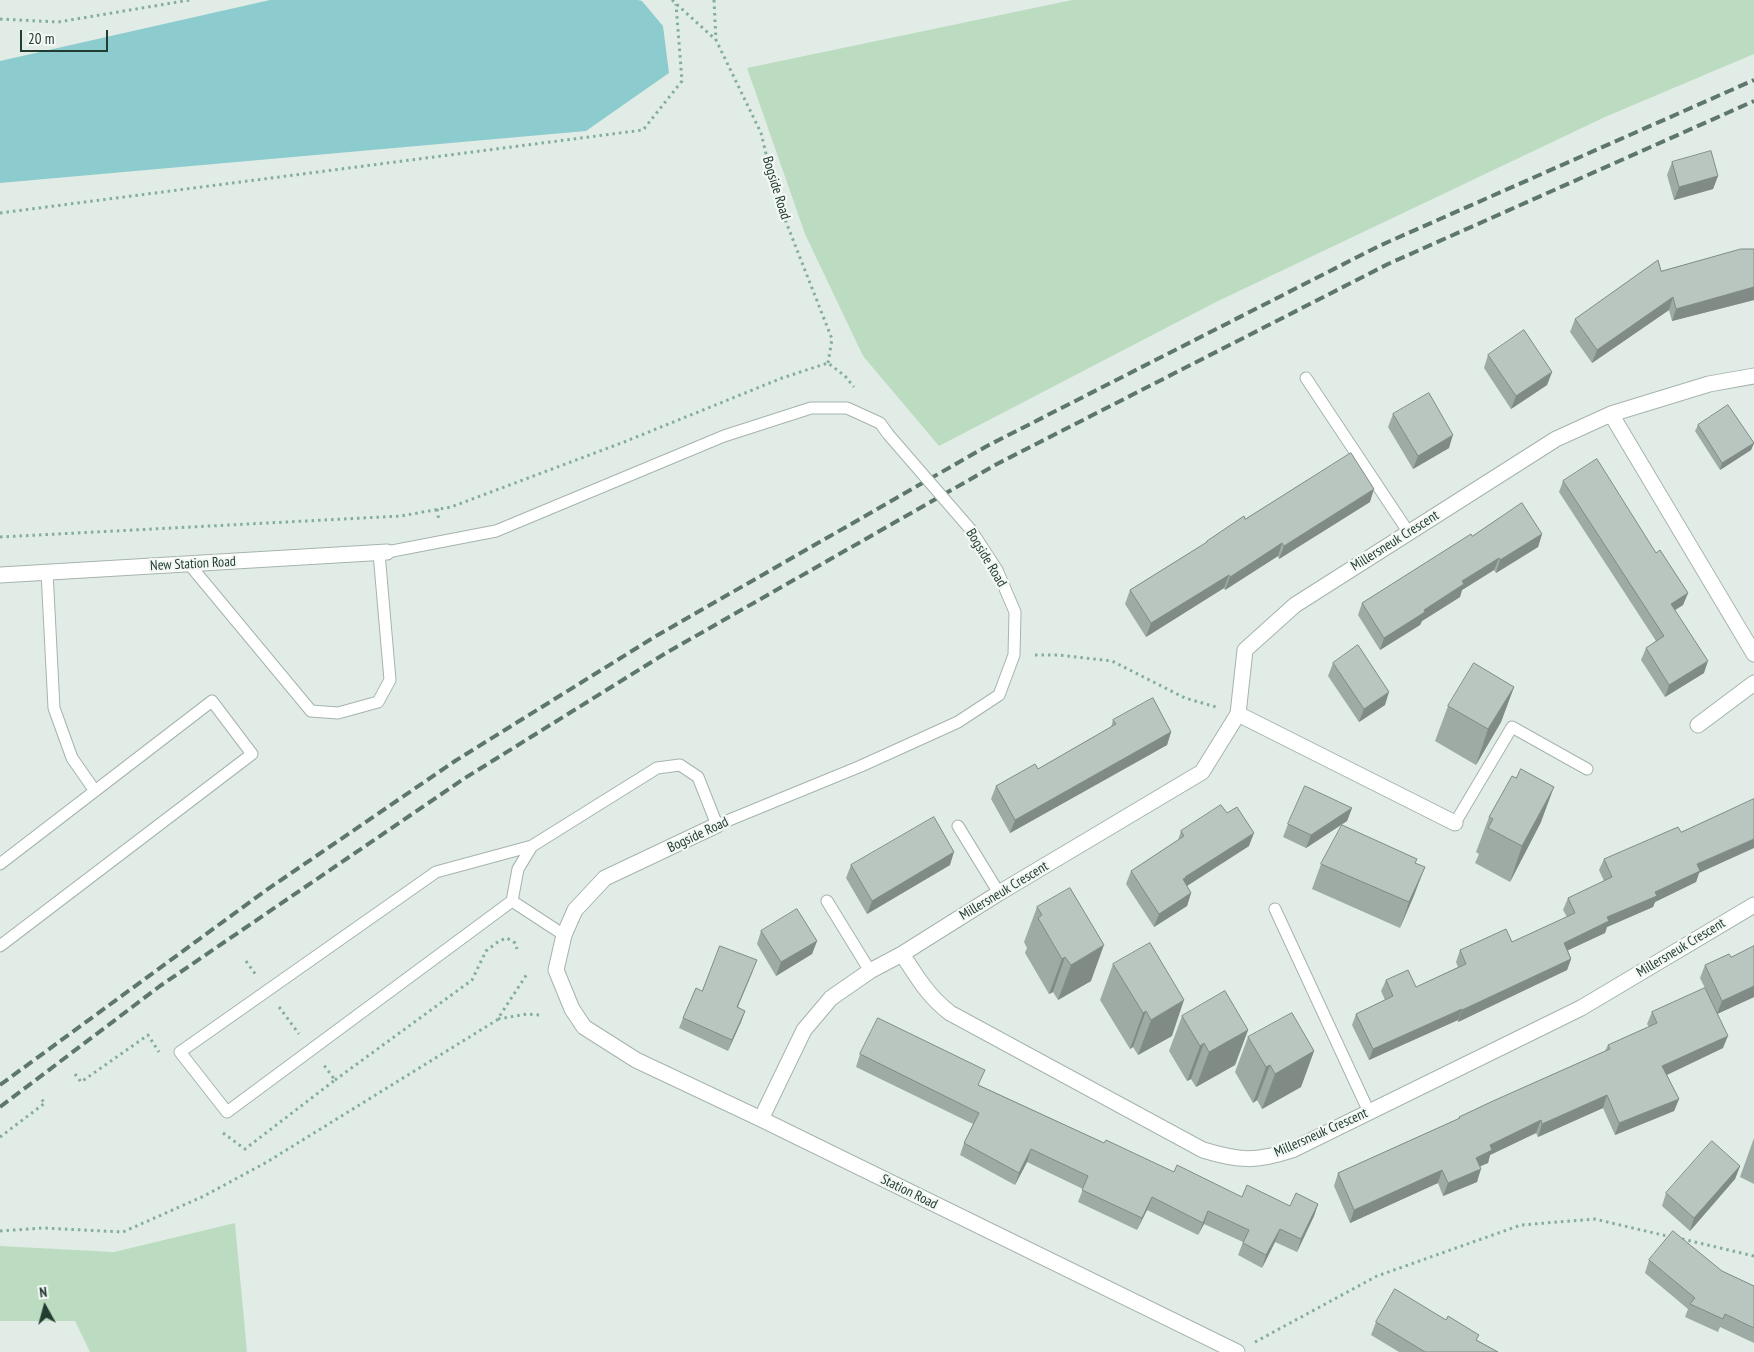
<!DOCTYPE html>
<html>
<head>
<meta charset="utf-8">
<style>
  body { margin:0 }
  #map { position:relative; width:1754px; height:1352px; overflow:hidden; background:#e2ece6; font-family:"PT Sans Narrow",sans-serif }
  canvas { display:block }
  .north { position:absolute; left:20px; top:1282px; width:50px; height:50px; -webkit-text-stroke:4px #f3f8f5; paint-order:stroke; rotate:353deg; font-size:14px; font-weight:700; line-height:20px; text-align:center; color:#233c32 }
  .north::after { content:''; display:block; margin:auto; width:18px; height:22px; background:#233c32; clip-path:polygon(50% 0,100% 100%,50% 72%,0 100%) }
  .scale { position:absolute; left:20px; top:30px; width:88px; height:22px; box-sizing:border-box; border:2px solid #233c32; border-top:0; padding-left:6px; font-size:15px; line-height:18px; white-space:nowrap; color:#233c32; -webkit-text-stroke:4px #f3f8f5; paint-order:stroke }
</style>
</head>
<body>
<div id="map">
<canvas width="1754" height="1352"></canvas>
<div class="north">N</div>
<div class="scale">20 m</div>
</div>
<script>
const g = document.querySelector('canvas').getContext('2d');
g.lineJoin = 'round';
function paint(path, color) { g.fillStyle = color; g.fill(path, 'evenodd'); }
function trace(path, color, width, dash) { g.strokeStyle = color; g.lineWidth = width; g.lineCap = dash ? 'butt' : 'round'; g.setLineDash(dash || []); g.stroke(path); }
function label(font, color, halo, rows, align = 'center') {
  g.font = font + ' "PT Sans Narrow",sans-serif'; g.lineWidth = 4.5; g.setLineDash([]); g.textBaseline = 'middle'; g.strokeStyle = halo; g.fillStyle = color; for (const [text, x, y, turn = 0] of rows) {
    g.save(); g.translate(x, y); g.rotate((+turn || 0) * Math.PI / 180); g.textAlign = isNaN(turn) ? turn : align; if (halo) g.strokeText(text, 0, 0); g.fillText(text, 0, 0); g.restore();
  }
}
const green = new Path2D(`
  M1072,0H1754V54L1605,117L1216,302L939,446L863,356L805,234L747,68Z
  M235,1223L247,1352H90L75,1321H0V1246L114,1252Z`);
const water = new Path2D(`
  M270,0H638L642,1L663,26L669,73L586,131L0,183V61Z`);
const path = new Path2D(`
  M672,0L716,40L761,133L777,199L832,339L828,363
  M714,0L716,40
  M0,19L58,22L190,0
  M0,213L643,130L682,81L676,4
  M437,509L439,521
  M0,537L401,516L451,507L624,442L782,378L828,363L845,376L854,387
  M1035,655H1059L1112,661L1185,698L1216,707
  M246,961L256,975
  M279,1007L299,1034
  M498,1019L527,1014L540,1015
  M75,1074L81,1082L148,1035L159,1052
  M335,1080L472,980L486,951L499,941L507,938L515,943L517,949
  M223,1133L245,1149L335,1080L323,1064
  M0,1137L45,1103L41,1099
  M0,1231L43,1228L123,1232L204,1196L267,1162L497,1020L527,974
  M1682,1239L1754,1256
  M1255,1342L1377,1276L1521,1225L1595,1219L1671,1237`);
const service = new Path2D(`
  M1306,378L1409,533
  M387,552L496,531L724,436L811,408H847L880,423L888,434
  M189,564L311,711L338,713L378,702L390,680L379,553
  M47,572L54,708L72,758L95,791
  M1455,823L1512,727L1587,769
  M958,826L999,893
  M0,864L212,701L252,754L0,946
  M512,901L227,1112L180,1052L436,872L532,846
  M827,901L870,971
  M1275,909L1369,1112
  M564,935L512,901L518,869L532,846L657,768L680,765L698,777L717,825L861,766L958,722L999,695L1014,655L1015,612L997,570L971,530`);
const minor = new Path2D(`
  M1611,414L1754,654
  M0,575L387,552
  M1238,714L1455,823
  M1698,725L1754,683
  M717,825L605,878L575,910L564,935L556,970L572,1009L584,1027L636,1060L761,1119L1237,1352
  M902,954C917,977 928,996 950,1013L1203,1150C1239,1161 1256,1162 1292,1150L1581,1008L1754,905
  M761,1119L804,1030L831,998L870,971L902,954L999,893L1202,772L1238,714L1245,650L1295,605L1556,439L1611,414L1709,384L1754,376`);
const rail = new Path2D(`
  M0,1085L265,891L455,761L656,636L987,446L1379,246L1754,80
  M0,1107L160,986L465,778L666,653L997,464L1388,264L1754,101`);
const serviceBridge = new Path2D(`
  M888,434L971,530`);
const wall = new Path2D(`
  M1672,162L1718,176L1713,189L1674,200L1667,175Z
  M1754,249V300L1672,321L1669,310L1592,363L1570,332L1575,319L1661,271Z
  M1488,355L1552,372L1547,385L1511,409L1484,368Z
  M1393,414L1449,448L1413,469L1388,427Z
  M1698,425L1754,443L1751,450L1720,470L1695,431Z
  M1563,481L1656,553L1688,593L1683,605L1675,610L1704,673L1665,697L1641,660L1646,648L1656,641L1559,492Z
  M1370,502L1279,559L1278,556L1225,590L1224,588L1146,637L1125,604L1130,590L1206,543L1207,541L1245,519Z
  M1542,534L1538,547L1496,573L1494,570L1462,590L1460,597L1422,621L1420,625L1380,650L1358,615L1362,603L1472,536Z
  M1333,663L1385,705L1359,722L1328,676Z
  M1514,687L1501,722L1476,765L1435,741L1448,706Z
  M1113,720L1171,732L1167,745L1010,833L991,799L996,786L1038,769L1111,727Z
  M1352,808L1347,821L1306,848L1283,837L1288,824Z
  M1489,817L1541,822L1510,882L1475,863L1479,854L1476,852Z
  M1181,831L1249,846L1187,886L1191,893L1187,906L1154,927L1126,884L1131,871L1178,840Z
  M1604,859L1699,873L1696,882L1655,902L1653,907L1607,927L1605,933L1568,950L1571,959L1567,970L1458,1022V1020L1369,1060L1352,1025L1356,1014L1385,1000L1381,991L1386,980L1416,987L1458,967L1456,962L1460,950L1512,942L1567,917L1563,910L1568,898L1604,881L1599,870Z
  M1321,864H1416L1415,893L1400,928L1312,889Z
  M851,865H950L867,914L846,878Z
  M1037,907L1091,981L1058,1000L1053,992L1049,994L1025,953L1027,948L1024,942Z
  M761,931L817,941L812,954L776,976L757,944Z
  M1113,964L1172,1036L1138,1055L1133,1047L1130,1049L1100,1000Z
  M1705,965L1754,997L1717,1014L1723,1048L1667,1075L1679,1099L1674,1111L1615,1135L1603,1108L1538,1137L1536,1133L1490,1155L1488,1163L1480,1166L1477,1182L1443,1196L1438,1183L1350,1223L1334,1186L1338,1173L1458,1119L1459,1117L1605,1051L1608,1045L1649,1027L1647,1024L1652,1012L1705,988L1700,978Z
  M753,971L738,1007L745,1011L741,1022L728,1051L679,1028L683,1018L702,991Z
  M1182,1016L1248,1030L1235,1065L1196,1087L1191,1079L1187,1081L1169,1051Z
  M1248,1037L1314,1051L1301,1087L1262,1109L1257,1100L1253,1103L1235,1072Z
  M860,1054L979,1085L1104,1143L1174,1172L1242,1197L1290,1206L1318,1204L1314,1216L1297,1252L1275,1242L1262,1268L1238,1255L1243,1242L1204,1224L1198,1235L1147,1210L1137,1230L1078,1202L1083,1189L1027,1162L1015,1185L960,1155L964,1143L973,1124L856,1067Z
  M1754,1138V1184L1740,1177Z
  M1740,1166L1735,1179L1690,1231L1662,1206L1666,1193Z
  M1649,1260L1722,1271L1754,1286V1343L1720,1327L1718,1332L1685,1317L1688,1309L1645,1273Z
  M1376,1322L1477,1340L1498,1352H1399L1371,1335Z`);
const shadedWall = new Path2D(`
  M1718,176L1713,189L1674,200L1679,187Z
  M1754,287V300L1672,321L1676,309Z
  M1673,297L1669,310L1592,363L1597,350Z
  M1552,372L1547,385L1511,409L1516,396Z
  M1453,435L1449,448L1413,469L1418,456Z
  M1754,443L1751,450L1720,470L1722,463Z
  M1374,489L1370,502L1279,559L1284,546Z
  M1542,534L1538,547L1496,573L1500,560Z
  M1282,543L1278,556L1225,590L1230,577Z
  M1499,558L1494,570L1462,590L1460,597L1422,621L1420,625L1380,650L1384,638L1424,610L1462,581Z
  M1229,575L1224,588L1146,637L1151,623Z
  M1688,593L1683,605L1667,615L1671,604Z
  M1708,661L1704,673L1665,697L1669,685Z
  M1514,687L1501,722L1476,765L1488,729Z
  M1389,692L1385,705L1359,722L1364,709Z
  M1171,732L1167,745L1010,833L1015,820Z
  M1554,787L1541,822L1510,882L1522,846Z
  M1352,808L1347,821L1306,848L1311,835Z
  M1254,833L1249,846L1182,889L1183,879L1185,877Z
  M1754,839V848L1699,873L1696,882L1655,902L1653,907L1607,927L1605,933L1560,954L1564,943L1607,917L1655,892L1697,864Z
  M954,852L950,865L867,914L872,901Z
  M1425,867L1415,893L1400,928L1409,902Z
  M1191,893L1187,906L1154,927L1159,914Z
  M817,941L812,954L776,976L781,962Z
  M1104,945L1091,981L1058,1000L1071,965Z
  M1065,957L1053,992L1049,994L1062,959Z
  M1571,959L1567,970L1458,1022L1462,1010Z
  M1754,986V997L1717,1014L1722,1001Z
  M1184,1000L1172,1036L1138,1055L1151,1020Z
  M1462,1009L1458,1020L1369,1060L1373,1049Z
  M745,1011L741,1022L728,1051L732,1040Z
  M1146,1011L1133,1047L1130,1049L1143,1013Z
  M1248,1030L1235,1065L1196,1087L1209,1052Z
  M1728,1036L1723,1048L1658,1079L1662,1066Z
  M1204,1043L1191,1079L1187,1081L1200,1046Z
  M1314,1051L1301,1087L1262,1109L1275,1074Z
  M1270,1065L1257,1100L1253,1103L1266,1067Z
  M1607,1095L1603,1108L1538,1137L1542,1124Z
  M1679,1099L1674,1111L1615,1135L1619,1123Z
  M1541,1120L1536,1133L1490,1155L1488,1163L1472,1170L1476,1158L1490,1145Z
  M1031,1149L1027,1162L1015,1185L1019,1173Z
  M1740,1166L1735,1179L1690,1231L1694,1218Z
  M1481,1169L1477,1182L1443,1196L1448,1183Z
  M1442,1170L1438,1183L1350,1223L1354,1210Z
  M1152,1197L1147,1210L1137,1230L1142,1218Z
  M1318,1204L1314,1216L1297,1252L1301,1239Z
  M1208,1211L1204,1224L1198,1235Z
  M1280,1229L1275,1242L1262,1268L1266,1255Z`);
const building = new Path2D(`
  M1711,151L1718,176L1679,187L1672,162Z
  M1741,249H1754V287L1676,309L1673,297L1597,350L1575,319L1658,260L1661,271Z
  M1524,330L1552,372L1516,396L1488,355Z
  M1429,393L1453,435L1418,456L1393,414Z
  M1728,405L1754,443L1722,463L1698,425Z
  M1351,453L1374,489L1284,546L1282,543L1230,577L1229,575L1151,623L1130,590L1207,542V541L1244,516L1245,519Z
  M1597,459L1656,553L1660,550L1688,593L1671,604L1708,661L1669,685L1646,648L1664,636L1563,481Z
  M1522,503L1542,534L1500,560L1499,558L1462,581L1464,584L1424,610L1425,612L1384,638L1362,603L1471,534L1472,536Z
  M1358,645L1389,692L1364,709L1333,663Z
  M1474,663L1514,687L1488,729L1448,706Z
  M1153,698L1171,732L1015,820L996,786L1035,764L1038,769L1116,724L1113,720Z
  M1521,769L1554,787L1522,846L1488,828L1493,819L1489,817L1512,776L1516,778Z
  M1305,786L1352,808L1311,835L1288,824Z
  M1754,799V839L1697,864L1700,871L1655,892L1657,896L1607,917L1609,921L1564,943L1571,959L1462,1010V1009L1373,1049L1356,1014L1393,996L1386,980L1408,970L1416,987L1466,964L1460,950L1506,929L1512,942L1575,913L1568,898L1612,877L1604,859L1678,827L1681,832Z
  M1221,805L1227,813L1237,807L1254,833L1185,877L1186,878L1183,879L1191,893L1159,914L1131,871L1184,836L1181,831Z
  M934,817L954,852L872,901L851,865Z
  M1342,825L1417,859L1415,863L1425,867L1409,902L1321,864Z
  M1070,888L1104,945L1071,965L1065,957L1062,959L1038,918L1042,915L1037,907Z
  M797,909L817,941L781,962L761,931Z
  M1150,943L1184,1000L1151,1020L1146,1011L1143,1013L1113,964Z
  M720,946L757,960L737,1007L745,1011L732,1040L683,1018L696,988L702,991Z
  M1754,946V986L1722,1001L1705,965L1729,954L1731,957Z
  M1705,988L1728,1036L1662,1066L1679,1099L1619,1123L1607,1095L1542,1124L1541,1120L1490,1145L1492,1150L1476,1158L1481,1169L1448,1183L1442,1170L1354,1210L1338,1173L1460,1118L1459,1117L1493,1101L1610,1049L1608,1045L1657,1023L1652,1012Z
  M1225,991L1248,1030L1209,1052L1204,1043L1200,1046L1182,1016Z
  M1292,1013L1314,1051L1275,1074L1270,1065L1266,1067L1248,1037Z
  M878,1018L985,1070L978,1085L1104,1143L1106,1140L1174,1172L1177,1165L1242,1197L1247,1185L1290,1206L1296,1193L1318,1204L1301,1239L1280,1229L1266,1255L1243,1243L1249,1230L1208,1211L1203,1223L1152,1197L1142,1218L1082,1190L1088,1176L1031,1149L1019,1173L964,1143L979,1113L860,1054Z
  M1712,1141L1740,1166L1694,1218L1666,1193Z
  M1673,1231L1722,1271L1754,1286V1328L1725,1314L1723,1319L1690,1304L1695,1298L1649,1260Z
  M1395,1289L1446,1320L1448,1316L1479,1335L1476,1340L1498,1352H1425L1376,1322Z`);
const streetNames = [
  ["Bogside Road",776,188,73],
  ["Millersneuk Crescent",1395,541,-32],
  ["Bogside Road",986,558,59],
  ["New Station Road",193,564,-3],
  ["Bogside Road",698,835,-25],
  ["Millersneuk Crescent",1004,891,-31],
  ["Millersneuk Crescent",1681,948,-31],
  ["Millersneuk Crescent",1321,1133,-24],
  ["Station Road",909,1192,26]
];
paint(green, '#bcdcc1');
paint(water, '#8dccce');
trace(service, '#a5b4ac', 13);
trace(minor, '#a5b4ac', 17);
trace(path, '#84ae9c', 3, [2.5, 4]);
trace(service, '#fff', 11);
trace(minor, '#fff', 15);
trace(rail, '#5e776d', 4, [10, 5]);
trace(serviceBridge, '#a5b4ac', 13, []);
trace(serviceBridge, '#fff', 11);
paint(wall, '#9eaaa4');
paint(shadedWall, '#818b86');
paint(building, '#b8c6bf');
trace(building, '#818b86', 1);
label('14px', '#233c32', '#f3f8f5', streetNames);
</script>
</body>
</html>
